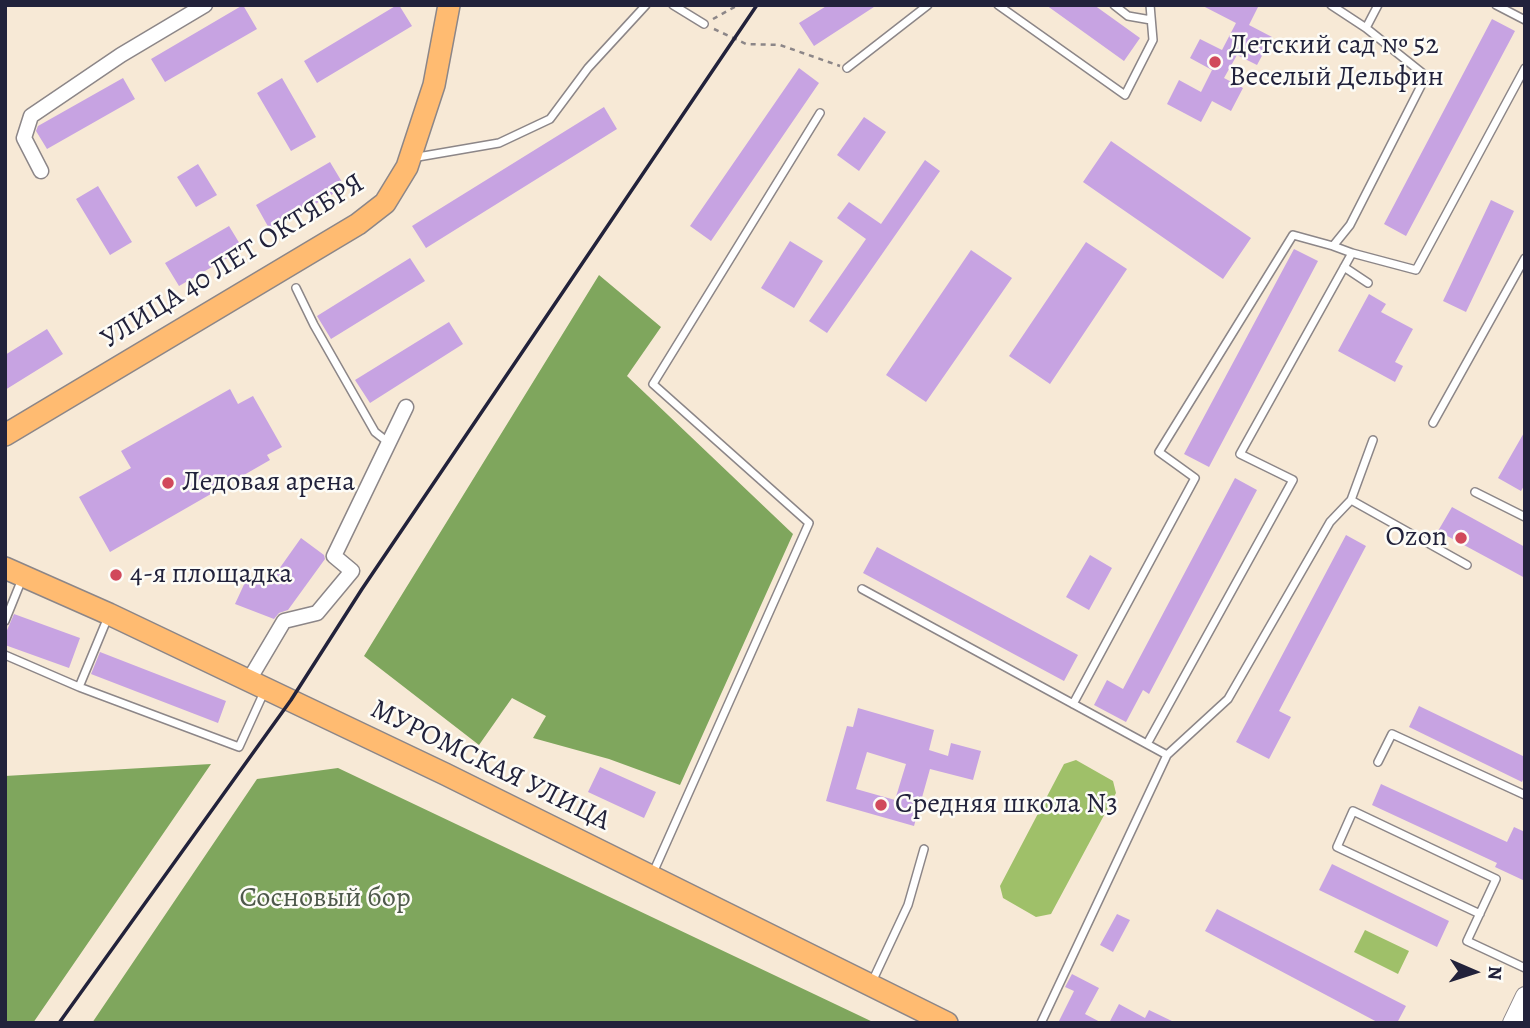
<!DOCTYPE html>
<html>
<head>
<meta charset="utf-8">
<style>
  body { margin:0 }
  #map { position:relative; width:1530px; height:1028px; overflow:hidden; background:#f7e9d6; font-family:Alegreya,serif }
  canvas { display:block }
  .frame { position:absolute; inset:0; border:7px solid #22223b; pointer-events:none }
  .north { position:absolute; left:1439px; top:937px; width:70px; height:70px; -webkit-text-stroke:5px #fdfcf7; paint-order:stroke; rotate:93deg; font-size:19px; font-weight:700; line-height:28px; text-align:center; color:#22223b }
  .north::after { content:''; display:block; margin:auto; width:24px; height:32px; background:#22223b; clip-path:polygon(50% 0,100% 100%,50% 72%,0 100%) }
</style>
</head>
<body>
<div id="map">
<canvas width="1530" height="1028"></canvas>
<div class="frame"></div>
<div class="north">N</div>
</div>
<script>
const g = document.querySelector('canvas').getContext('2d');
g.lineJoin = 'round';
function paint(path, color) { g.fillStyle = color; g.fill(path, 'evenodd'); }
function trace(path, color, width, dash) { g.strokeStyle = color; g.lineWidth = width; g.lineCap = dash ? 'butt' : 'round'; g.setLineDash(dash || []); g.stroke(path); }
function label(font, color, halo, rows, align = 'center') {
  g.font = font + ' Alegreya,serif'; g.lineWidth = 5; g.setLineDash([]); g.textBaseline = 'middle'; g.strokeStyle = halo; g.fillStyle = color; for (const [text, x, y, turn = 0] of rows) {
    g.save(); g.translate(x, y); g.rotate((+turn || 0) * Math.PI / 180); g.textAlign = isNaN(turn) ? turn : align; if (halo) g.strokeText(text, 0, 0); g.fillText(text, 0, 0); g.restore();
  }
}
const green = new Path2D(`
  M1076,760L1113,781L1116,793L1051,914L1036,917L1003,898L1000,886L1064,764Z
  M1365,930L1409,951L1398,974L1354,952Z`);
const forest = new Path2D(`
  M599,275L661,327L627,376L793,534L680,785L609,759L533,738L546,716L512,698L479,745L364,656Z
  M211,764L33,1023H5V776Z
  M338,768L875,1023H92L257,779Z`);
const building = new Path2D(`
  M243,5L257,29L165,82L151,59Z
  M397,5H399L412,26L317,83L304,61Z
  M828,5H877L814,46L799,23Z
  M1046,5H1094L1140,38L1124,61Z
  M1201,5H1259L1249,25L1272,37L1257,65L1237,55L1224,78L1243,88L1231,111L1212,101L1201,122L1167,104L1179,80L1201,92L1212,70L1190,58L1200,39L1222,50L1236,23Z
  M1492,19L1515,31L1406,236L1384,224Z
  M799,68L819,83L711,241L690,226Z
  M123,78L135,99L47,149L36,131L38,126Z
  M282,78L316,137L291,151L257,93Z
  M604,107L617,129L426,248L412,226Z
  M864,117L886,132L859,171L837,155Z
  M1111,141L1251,238L1223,279L1083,182Z
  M925,160L940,171L827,333L809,321L866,239L837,218L849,202L881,224Z
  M330,162L345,187L270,230L256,205Z
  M198,164L217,195L196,207L177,177Z
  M98,186L132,242L110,255L76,199Z
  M1491,200L1514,211L1466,312L1443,301Z
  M229,226L243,249L179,286L165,263Z
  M790,241L823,261L794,308L761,288Z
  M1086,242L1127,269L1050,384L1009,356Z
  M1294,249L1318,261L1209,467L1184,454Z
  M971,250L1012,278L926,402L886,375Z
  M410,258L425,281L331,339L317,316Z
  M1369,294L1386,304L1381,312L1413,329L1395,362L1403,366L1395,382L1338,351Z
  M449,322L463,344L370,403L355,380Z
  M47,329L63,354L5,390V355Z
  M230,389L238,404L253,396L282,447L267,455L270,460L110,552L79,497L131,468L121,451Z
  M1525,431V484L1521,491L1498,478Z
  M1235,478L1257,490L1149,694L1143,690L1126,722L1094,705L1107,680L1123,689Z
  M1452,507L1525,547V578L1438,531Z
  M1346,535L1366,546L1279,711L1291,717L1269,759L1236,742Z
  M301,538L324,555L325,559L288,610L279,613L274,619L235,604L247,578L267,586Z
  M877,547L1078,655L1064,681L863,573Z
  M1090,555L1112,568L1089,610L1066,597Z
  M14,614L80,638L69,668L5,645V635Z
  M100,652L226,701L218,723L91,674Z
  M1419,706L1525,757V775L1522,782L1409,727Z
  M858,708L934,730L929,750L948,756L951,743L981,751L973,780L930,769L914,826L826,801L847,726L853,727ZM867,752L906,764L895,800L856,789Z
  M600,767L656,792L644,818L588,792Z
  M1381,784L1507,842L1514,827L1525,832V881L1495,867L1497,863L1372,805Z
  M1332,864L1449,921L1437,947L1319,890Z
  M1217,909L1406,1006L1397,1023H1379L1205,931Z
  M1117,914L1130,920L1113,952L1100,945Z
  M1072,974L1099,988L1085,1014L1102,1023H1058L1074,991L1065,987Z
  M1119,1004L1145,1018L1149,1010L1176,1023H1109Z`);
const path = new Path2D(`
  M713,19L738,5
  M714,29L746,44L780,45L840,66`);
const service = new Path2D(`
  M673,5L704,24
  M998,5L1125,95L1153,40L1150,5
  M1114,5L1128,16L1151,20
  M1496,5L1525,20
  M1366,28L1378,5
  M847,68L928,5
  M412,158L499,143L550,119L588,68L646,5
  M1333,246L1352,253
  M1344,267L1368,283
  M296,288L314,325L375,432L389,443
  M1433,423L1525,258
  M1475,492L1525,517
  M1351,500L1467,565
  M862,589L1167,755L1041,1023
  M108,617L79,687L239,747L265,690
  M5,621L22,579
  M5,655L79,687
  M1073,704L1195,478L1159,452L1293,235L1333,246L1350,225L1426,76L1366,28L1331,5
  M1147,744L1293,480L1240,454L1352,253L1416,270L1525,68
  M1167,755L1228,699L1330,522L1351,500L1373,440
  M1378,762L1392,734L1525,795
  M652,875L809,523L653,384L820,113
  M1480,914L1337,847L1353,811L1496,879L1467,941L1525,968
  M871,984L908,905L924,849`);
const minor = new Path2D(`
  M41,171L24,138L31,116L121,55L205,5
  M249,680L284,621L317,613L352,571L334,556L406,407`);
const tertiary = new Path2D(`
  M1512,1023L1525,996`);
const primary = new Path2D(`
  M5,435L358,224L385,203L407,167L434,85L449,5
  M5,568L109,614L445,774L947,1023`);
const rail = new Path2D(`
  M59,1023L291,700L362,589L757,5`);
const markers = [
  [1215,62,7,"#d1495b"],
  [168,483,7,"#d1495b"],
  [1461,538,7,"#d1495b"],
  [116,575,7,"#d1495b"],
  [881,805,7,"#d1495b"]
];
const poiNames = [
  ["Детский сад № 52",1229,46],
  ["Веселый Дельфин",1229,78],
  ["Ледовая арена",182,483],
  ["Ozon",1447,538,"right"],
  ["4-я площадка",130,575],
  ["Средняя школа N3",895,805]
];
const streetNames = [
  ["УЛИЦА 40 ЛЕТ ОКТЯБРЯ",233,262,-32],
  ["МУРОМСКАЯ УЛИЦА",490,766,26]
];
const parkNames = [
  ["Сосновый бор",325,899]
];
paint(green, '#9fc069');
paint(forest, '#7fa65d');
paint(building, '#c7a3e2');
trace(service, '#8c8688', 10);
trace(minor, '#8c8688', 17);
trace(tertiary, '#8c8688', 20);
trace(primary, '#8c8688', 24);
trace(path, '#8c8688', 2.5, [5, 5]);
trace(service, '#fff', 7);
trace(minor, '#fff', 14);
trace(tertiary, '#fff', 18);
trace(primary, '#ffbb71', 21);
trace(rail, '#22223b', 3.5);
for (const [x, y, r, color] of markers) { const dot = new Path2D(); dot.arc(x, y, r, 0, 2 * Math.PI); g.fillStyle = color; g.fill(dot); trace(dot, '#fdfcf7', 2.5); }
label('28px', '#22223b', '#fdfcf7', poiNames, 'left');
label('28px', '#22223b', '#fdfcf7', streetNames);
label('28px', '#4e594b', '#fdfcf7', parkNames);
</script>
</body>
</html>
